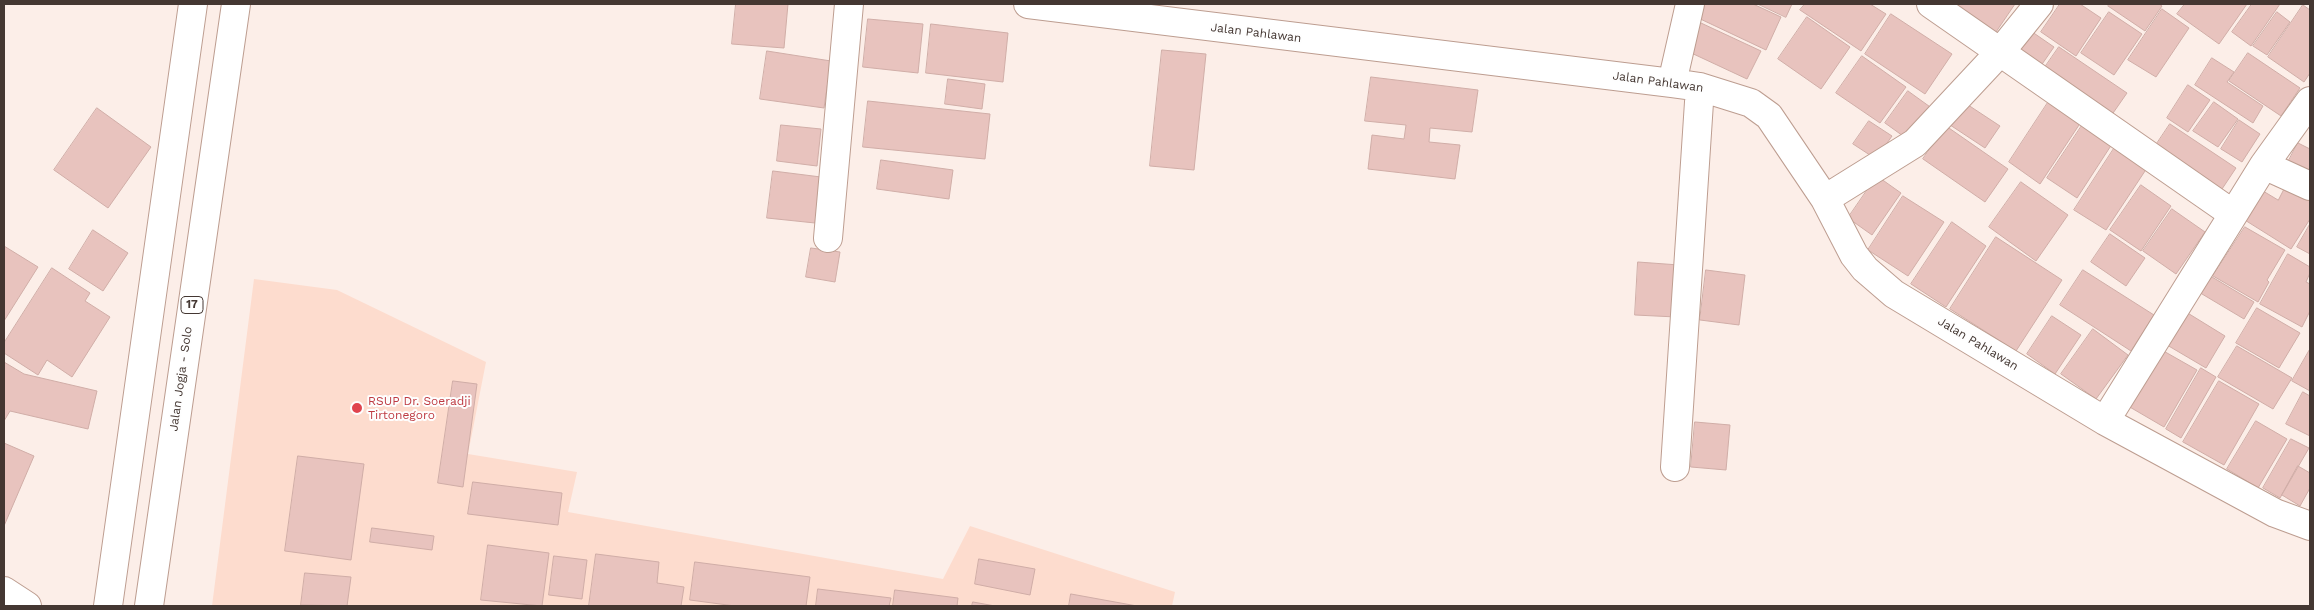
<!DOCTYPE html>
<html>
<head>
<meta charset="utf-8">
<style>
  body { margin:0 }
  #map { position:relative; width:2314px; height:610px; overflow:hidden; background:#fceee8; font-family:"Work Sans",sans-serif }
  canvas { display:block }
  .frame { position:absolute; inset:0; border:5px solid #443732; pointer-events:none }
</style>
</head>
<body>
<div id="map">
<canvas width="2314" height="610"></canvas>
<div class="frame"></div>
</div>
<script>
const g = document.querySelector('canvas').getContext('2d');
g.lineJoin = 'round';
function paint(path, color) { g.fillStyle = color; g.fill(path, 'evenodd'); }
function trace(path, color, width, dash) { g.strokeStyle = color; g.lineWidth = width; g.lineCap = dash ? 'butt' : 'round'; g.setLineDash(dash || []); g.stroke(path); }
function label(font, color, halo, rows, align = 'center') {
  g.font = font + ' "Work Sans",sans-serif'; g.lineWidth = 4; g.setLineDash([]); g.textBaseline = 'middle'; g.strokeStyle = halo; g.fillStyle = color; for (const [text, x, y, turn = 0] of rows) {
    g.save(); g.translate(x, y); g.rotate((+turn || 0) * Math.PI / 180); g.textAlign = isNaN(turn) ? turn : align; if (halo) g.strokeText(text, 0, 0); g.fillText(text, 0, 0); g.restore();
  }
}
const built = new Path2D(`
  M254,279L337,290L486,362L468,454L577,472L568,512L943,579L970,526L1175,592L1172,606H212Z`);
const building = new Path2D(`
  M736,4H788L784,48L732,44Z
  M1699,4H1753L1781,17L1766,50L1694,16Z
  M1758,4H1792L1786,17Z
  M1805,4H1870L1886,14L1861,51L1800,10Z
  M1954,4H2015L1996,32Z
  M2060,4H2080L2101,18L2076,56L2041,32Z
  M2110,4H2159L2162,6L2145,31L2108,6Z
  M2185,4H2247L2219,44L2177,14Z
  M2252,4H2280L2251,46L2232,32Z
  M2303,5L2310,10V73L2304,82L2268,57Z
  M2162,9L2189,28L2156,77L2128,60Z
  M2109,12L2142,34L2114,75L2081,53Z
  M2277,12L2290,22L2267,55L2253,46Z
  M1891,14L1952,54L1925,94L1865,54Z
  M1807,17L1850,47L1821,89L1778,59Z
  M868,19L923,24L918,73L863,67Z
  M1701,23L1761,51L1747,79L1687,51Z
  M931,24L1008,33L1003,82L926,73Z
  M2025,27L2054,47L2038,70L2009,49Z
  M2059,47L2127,93L2111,116L2043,70Z
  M1162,50L1206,54L1194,170L1150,166Z
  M767,51L831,61L824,108L760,99Z
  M2248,53L2300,88L2281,116L2229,81Z
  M1862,56L1906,87L1880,123L1836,93Z
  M2212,58L2234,72L2227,82L2263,106L2253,123L2195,85Z
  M1371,77L1478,90L1472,132L1430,128L1429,142L1460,145L1455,179L1368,169L1372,135L1404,139L1406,125L1365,121Z
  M948,79L985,84L982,109L945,104Z
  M2188,85L2210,100L2188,132L2167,118Z
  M1908,91L1933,109L1910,141L1885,123Z
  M1959,99L2000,126L1985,148L1944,121Z
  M868,101L990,114L985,159L863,147Z
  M2049,101L2081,122L2040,184L2009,162Z
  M2214,102L2238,119L2218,147L2193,131Z
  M97,108L151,147L108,208L54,170Z
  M2239,120L2260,134L2242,162L2221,149Z
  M1869,121L1892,136L1876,159L1853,144Z
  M2085,121L2114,141L2077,198L2047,178Z
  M2170,124L2236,168L2220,192L2154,148Z
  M781,125L821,129L817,166L777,161Z
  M1946,126L2008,169L1985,202L1923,159Z
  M2298,143L2310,149V178L2286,166Z
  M2115,147L2147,168L2106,230L2074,210Z
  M881,160L953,170L949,199L877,189Z
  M773,171L821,177L815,223L767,218Z
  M1877,176L1901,193L1872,235L1848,218Z
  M2021,182L2068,215L2036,261L1989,227Z
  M2288,182L2310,196V219L2291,249L2240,217L2258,188L2278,200Z
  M2141,185L2171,206L2141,251L2110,230Z
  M1903,196L1944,222L1908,276L1868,250Z
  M2172,209L2205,232L2176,274L2143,251Z
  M1952,222L1986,246L1946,307L1911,284Z
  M2310,224V254L2297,247Z
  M2245,227L2285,250L2267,280L2269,282L2258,302L2213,276Z
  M93,230L128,253L103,291L69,269Z
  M2110,234L2145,258L2126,286L2091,262Z
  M1996,237L2062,280L2016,351L1950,309Z
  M4,246L38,267L4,321Z
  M811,248L840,252L835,282L806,277Z
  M2288,254L2310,267V273L2306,282L2310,284V311L2302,327L2260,304Z
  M1638,262L1679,265L1676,317L1635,315Z
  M52,268L90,293L85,301L110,317L72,377L47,360L38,375L4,353V343Z
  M1706,270L1745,275L1739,325L1700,320Z
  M2083,270L2154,315L2131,351L2060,305Z
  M2207,274L2254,302L2244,319L2197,291Z
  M2257,308L2300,333L2279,368L2236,343Z
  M2186,312L2225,336L2206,368L2167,345Z
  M2052,316L2081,335L2055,374L2027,354Z
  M2093,329L2128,355L2096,399L2061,374Z
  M2237,346L2292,378L2273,409L2218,377Z
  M2160,349L2197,370L2164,427L2128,406Z
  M2310,349V391L2292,381Z
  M4,362L24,374L97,391L88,429L10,411L4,421Z
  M2201,368L2216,377L2181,438L2166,429Z
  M453,381L477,384L463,487L438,483Z
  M2219,381L2259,404L2224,465L2183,442Z
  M2303,392L2310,396V436L2286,424Z
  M2256,421L2287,439L2258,488L2227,469Z
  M1695,422L1730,425L1726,470L1691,467Z
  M2291,439L2309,448L2280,498L2263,488Z
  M4,443L34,456L4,526Z
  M298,456L364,464L351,560L285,551Z
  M2298,466L2310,473V488L2300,506L2282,495Z
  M473,482L562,493L558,525L468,514Z
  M372,528L434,536L432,550L370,542Z
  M488,545L549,553L542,606L481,600Z
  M596,554L659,562L657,583L684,587L681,606H589Z
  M554,556L587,560L582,599L549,595Z
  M979,559L1035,569L1030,595L975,584Z
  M695,562L810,577L806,606H735L690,600Z
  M305,573L351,577L347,606H352L301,605Z
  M818,589L891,598L889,606H816Z
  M895,590L958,598L957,606H893Z
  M1071,594L1137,606H1069Z
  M973,602L995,606H972Z`);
const street = new Path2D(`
  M1028,4L1672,83L1700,87L1751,103L1769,116L1825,199L1854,255L1865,269L1894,294L2105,421L2275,513L2310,526
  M1931,4L2233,214
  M1672,83L1690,4
  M2264,165L2310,186
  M1825,199L1915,143L2001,51L2039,4
  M828,238L849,4
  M2105,421L2264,165L2310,101
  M1675,467L1700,87
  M4,591L27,606`);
const highway = new Path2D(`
  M108,606L193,4
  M149,606L236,4`);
const markers = [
  [357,408,6,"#e0444e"]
];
const shields = [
  [192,305,22]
];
const shieldNames = [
  ["17",192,305]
];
const streetNames = [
  ["Jalan Pahlawan",1256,33,7],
  ["Jalan Pahlawan",1658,82,8],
  ["Jalan Pahlawan",1978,344,31],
  ["Jalan Jogja - Solo",181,379,-82]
];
const healthNames = [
  ["RSUP Dr. Soeradji",368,401],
  ["Tirtonegoro",368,415]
];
paint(built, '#fddcce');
paint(building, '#e8c3be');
trace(building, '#d0ada7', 1);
trace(street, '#bd9d90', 30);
trace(highway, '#bd9d90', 30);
trace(street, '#fff', 28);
trace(highway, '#fff', 28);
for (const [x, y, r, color] of markers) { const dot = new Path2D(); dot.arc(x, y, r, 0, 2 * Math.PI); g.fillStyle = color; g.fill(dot); trace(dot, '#fefefe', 2); }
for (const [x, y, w] of shields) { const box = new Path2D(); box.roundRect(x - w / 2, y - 8.5, w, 17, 4); g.fillStyle = '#fefefe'; g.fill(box); trace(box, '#443732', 1); }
label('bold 11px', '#443732', null, shieldNames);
label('12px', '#443732', '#fefefe', streetNames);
label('12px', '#be3a42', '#fefefe', healthNames, 'left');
</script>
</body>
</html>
